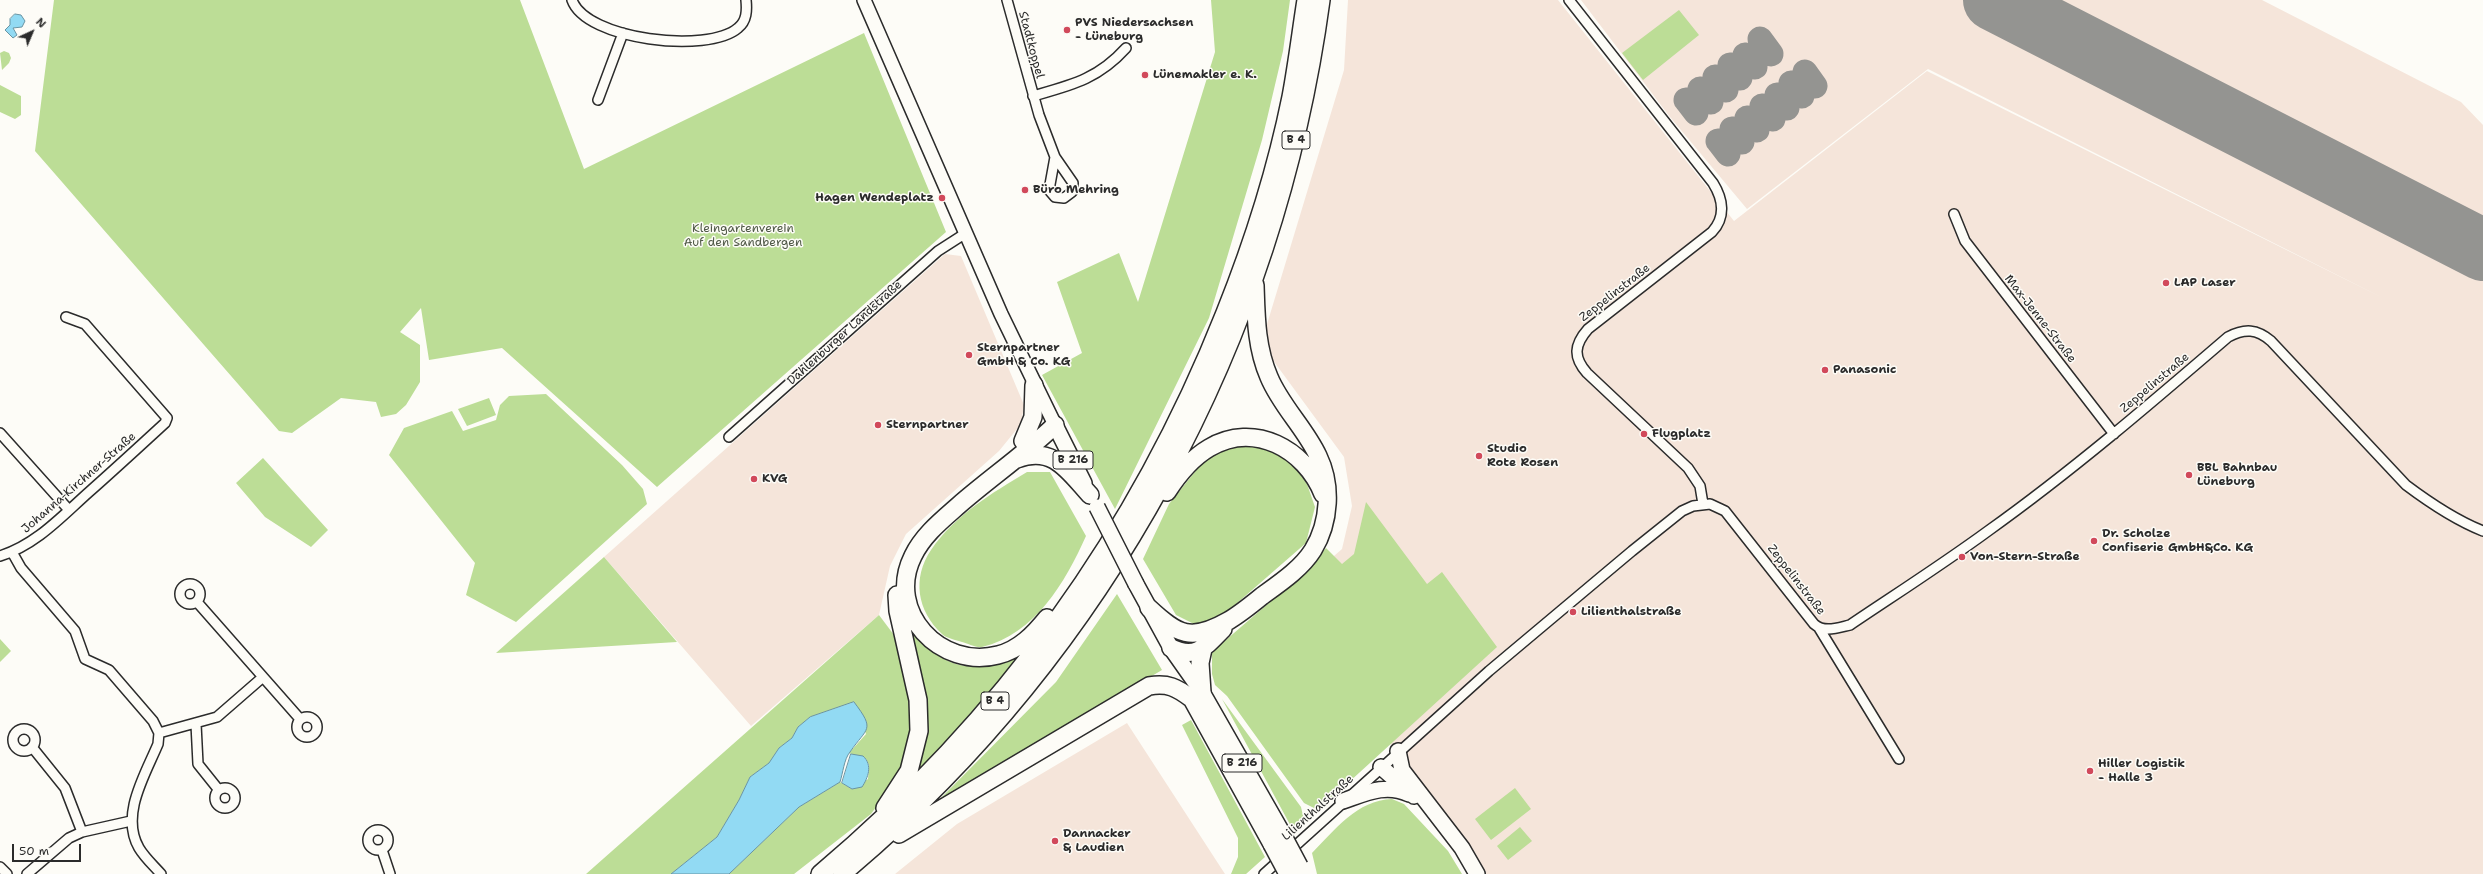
<!DOCTYPE html>
<html>
<head>
<meta charset="utf-8">
<style>
  body { margin:0 }
  #map { position:relative; width:2483px; height:874px; overflow:hidden; background:#fdfcf7; font-family:"Shantell Sans",sans-serif }
  canvas { display:block }
  .north { position:absolute; left:12px; top:12px; width:40px; height:40px; -webkit-text-stroke:3px #fdfcf7; paint-order:stroke; rotate:44deg; font-size:11px; font-weight:700; line-height:16px; text-align:center; color:#2b2b2b }
  .north::after { content:''; display:block; margin:auto; width:14px; height:18px; background:#2b2b2b; clip-path:polygon(50% 0,100% 100%,50% 72%,0 100%) }
  .scale { position:absolute; left:12px; top:844px; width:69px; height:18px; box-sizing:border-box; border:2px solid #2b2b2b; border-top:0; padding-left:5px; font-size:12px; line-height:14px; white-space:nowrap; color:#2b2b2b; -webkit-text-stroke:3px #fdfcf7; paint-order:stroke }
</style>
</head>
<body>
<div id="map">
<canvas width="2483" height="874"></canvas>
<div class="north">N</div>
<div class="scale">50 m</div>
</div>
<script>
const g = document.querySelector('canvas').getContext('2d');
g.lineJoin = 'round';
function paint(path, color) { g.fillStyle = color; g.fill(path, 'evenodd'); }
function trace(path, color, width, dash) { g.strokeStyle = color; g.lineWidth = width; g.lineCap = dash ? 'butt' : 'round'; g.setLineDash(dash || []); g.stroke(path); }
function label(font, color, halo, rows, align = 'center') {
  g.font = font + ' "Shantell Sans",sans-serif'; g.lineWidth = 3; g.setLineDash([]); g.textBaseline = 'middle'; g.strokeStyle = halo; g.fillStyle = color; for (const [text, x, y, turn = 0] of rows) {
    g.save(); g.translate(x, y); g.rotate((+turn || 0) * Math.PI / 180); g.textAlign = isNaN(turn) ? turn : align; if (halo) g.strokeText(text, 0, 0); g.fillText(text, 0, 0); g.restore();
  }
}
const built = new Path2D(`
  M1348,0H1558L1734,221L1927,71L2383,298L1928,69L1747,209L1670,117L1581,0H2262L2461,102L2483,125V874H1481L1413,774L1282,601L1342,549L1352,506L1344,457L1261,344L1344,70Z
  M945,254L961,256L1024,405L1021,424L999,451L906,534L890,566L879,615L751,726L604,557Z
  M1127,723L1225,874H895L957,824Z`);
const green = new Path2D(`
  M54,0H520L584,169L864,33L946,232L657,487L502,348L429,360L421,308L400,332L420,345V382L406,405L396,414L381,417L376,402L341,398L292,433L279,431L35,151Z
  M1211,0H1290L1283,51L1262,140L1209,318L1115,509L1042,375L1082,353L1057,282L1119,253L1138,302L1215,52Z
  M1679,10L1699,35L1643,80L1622,53Z
  M4,51L9,53L11,58L9,63L2,70L0,53Z
  M0,85L21,96V115L15,119L0,112Z
  M546,394L622,465L643,489L647,504L516,622L466,595L475,563L389,455L404,428L452,411L463,431L496,420L500,405L509,396Z
  M489,398L496,415L467,426L458,409Z
  M1248,444L1275,449L1295,466L1307,484L1315,507L1306,543L1228,611L1198,626L1176,615L1143,559L1169,504L1202,463L1225,449Z
  M263,458L328,530L311,547L265,517L236,483Z
  M1027,472H1050L1086,536C1065,583 1035,634 982,647C976,648 967,643 962,642C956,640 946,638 942,634C917,611 912,578 931,550C955,515 992,493 1027,472Z
  M1366,502L1427,584L1442,572L1497,647L1325,804L1314,808L1304,803L1227,696L1215,685L1212,674V652L1307,570L1326,548L1342,564L1354,554Z
  M604,557L677,642L496,653Z
  M1117,594L1162,670L936,803L1056,682Z
  M879,615L894,635L906,673L913,730L904,769L871,814L794,874H729L799,807L840,782L852,789L868,779L869,765L866,759L849,753L866,734L854,702L810,717L798,727L792,738L779,748L769,763L750,777L739,800L717,837L671,874H586Z
  M908,628C930,653 955,674 992,664C1002,662 1013,654 1023,650L988,694L912,780L926,733Z
  M0,639L11,651L0,662Z
  M1222,699L1301,807L1304,820L1294,832Z
  M1191,720L1265,857L1246,874H1231L1238,857V838L1182,725Z
  M1515,788L1531,809L1491,840L1475,819Z
  M1392,799L1404,804L1448,851L1462,874H1317L1312,853C1335,830 1357,800 1392,799Z
  M1520,827L1532,841L1508,860L1497,846Z`);
const water = new Path2D(`
  M15,14L21,15L25,21L22,27L13,28L17,35L13,38L5,30L10,25V19Z
  M854,702C876,731 867,727 850,752C844,759 843,773 840,782L799,807L729,874H671L717,837L739,800L750,777L769,763L779,748L792,738L798,727L810,717Z
  M851,754L863,756C873,765 868,778 862,787L852,789L842,783Z`);
const taxiway = new Path2D(`
  M1760,39L1771,54
  M1745,55L1755,67
  M1730,65L1740,78
  M1805,72L1815,86
  M1715,77L1726,90
  M1791,83L1802,96
  M1700,89L1711,102
  M1777,95L1787,108
  M1686,100L1696,113
  M1762,106L1773,119
  M1747,118L1757,130
  M1732,129L1742,142
  M1718,141L1728,154`);
const runway = new Path2D(`
  M1994,0L2483,250`);
const street = new Path2D(`
  M572,0C586,40 708,54 738,28C747,21 747,10 746,0
  M1007,0L1039,115L1055,157L1073,183L1072,192L1064,198L1055,197L1049,190L1055,157
  M1569,0L1713,183C1723,199 1726,217 1712,232L1588,329C1574,345 1573,357 1587,373L1688,468L1700,486L1703,504
  M1033,96C1072,85 1098,79 1126,48
  M598,100L623,33
  M1954,214L1965,241L2114,434
  M0,433L69,510
  M729,437L938,251L966,233
  M12,552L21,568L75,631L85,659L109,670L153,721L159,733L158,744C145,775 120,815 139,848C145,858 154,866 161,874
  M0,556C36,545 62,516 89,492C115,469 140,446 165,423L167,418L85,324L66,317
  M180 594a10 10 0 1 1 20 0a10 10 0 1 1-20 0Z
  M197,602L300,719
  M1819,628L1899,759
  M297 727a10 10 0 1 1 20 0a10 10 0 1 1-20 0Z
  M196,724L198,764L218,789
  M13 740a11 11 0 1 1 22 0a11 11 0 1 1-22 0Z
  M159,733L217,717L263,677
  M32,747L65,788L82,832
  M215 798a10 10 0 1 1 20 0a10 10 0 1 1-20 0Z
  M368 840a10 10 0 1 1 20 0a10 10 0 1 1-20 0Z
  M382,850L390,874
  M0,867L7,874
  M27,874L69,838L82,832L131,821
  M1264,874L1489,671L1632,551L1682,511L1693,506L1710,504L1725,511L1814,624C1824,633 1837,628 1850,625C1896,594 1943,564 1988,531C2072,471 2150,404 2228,337C2245,328 2257,329 2271,341L2406,485C2430,503 2455,520 2483,531`);
const secondary = new Path2D(`
  M864,0L1001,314L1055,425`);
const primary = new Path2D(`
  M1055,425L1084,483
  M1136,584L1171,648L1202,692L1283,834
  M1398,751L1402,770L1462,848L1477,874
  M1381,767L1414,796
  M1343,801C1366,793 1386,783 1409,794`);
const highway = new Path2D(`
  M1023,441L1033,417L1034,385
  M1017,459C1053,445 1068,471 1090,495
  M1167,492C1178,475 1192,458 1209,448C1254,421 1305,449 1323,494
  M1149,608C1178,635 1191,642 1228,621C1240,614 1251,605 1262,596C1280,583 1301,569 1313,550C1330,522 1332,485 1318,456C1305,428 1281,406 1269,377C1256,347 1256,316 1255,285
  M1047,618C1034,634 1019,650 998,655C941,670 885,612 913,556C923,535 942,520 959,505C990,478 1025,454 1055,425
  M1171,648C1197,660 1206,646 1223,629
  M1202,692L1200,663L1203,649
  M885,808L909,771L919,731L918,700L898,611L897,595
  M899,834L1149,686C1168,683 1176,687 1192,699L1272,844
  M820,874C1003,720 1137,535 1225,313C1253,243 1276,171 1291,97C1297,65 1301,32 1306,0
  M842,874C1106,653 1275,340 1321,0`);
const primaryBridge = new Path2D(`
  M1097,507L1136,584
  M1283,834L1300,866`);
const highwayBridge = new Path2D(`
  M1272,844L1288,874`);
const markers = [
  [1067,30,4,"#d1495b"],
  [1145,75,4,"#d1495b"],
  [1025,190,4,"#d1495b"],
  [942,198,4,"#d1495b"],
  [2166,283,4,"#d1495b"],
  [969,355,4,"#d1495b"],
  [1825,370,4,"#d1495b"],
  [878,425,4,"#d1495b"],
  [1644,434,4,"#d1495b"],
  [1479,456,4,"#d1495b"],
  [2189,475,4,"#d1495b"],
  [754,479,4,"#d1495b"],
  [2094,541,4,"#d1495b"],
  [1962,557,4,"#d1495b"],
  [1573,612,4,"#d1495b"],
  [2090,771,4,"#d1495b"],
  [1055,841,4,"#d1495b"]
];
const shields = [
  [1296,140,28],
  [1073,460,40],
  [995,701,28],
  [1242,763,40]
];
const shieldNames = [
  ["B 4",1296,140],
  ["B 216",1073,460],
  ["B 4",995,701],
  ["B 216",1242,763]
];
const poiNames = [
  ["PVS Niedersachsen",1075,23],
  ["- Lüneburg",1075,37],
  ["Lünemakler e. K.",1153,75],
  ["Büro Mehring",1033,190],
  ["Hagen Wendeplatz",934,198,"right"],
  ["LAP Laser",2174,283],
  ["Sternpartner",977,348],
  ["GmbH & Co. KG",977,362],
  ["Panasonic",1833,370],
  ["Sternpartner",886,425],
  ["Flugplatz",1652,434],
  ["Studio",1487,449],
  ["Rote Rosen",1487,463],
  ["BBL Bahnbau",2197,468],
  ["Lüneburg",2197,482],
  ["KVG",762,479],
  ["Dr. Scholze",2102,534],
  ["Confiserie GmbH&Co. KG",2102,548],
  ["Von-Stern-Straße",1970,557],
  ["Lilienthalstraße",1581,612],
  ["Hiller Logistik",2098,764],
  ["- Halle 3",2098,778],
  ["Dannacker",1063,834],
  ["& Laudien",1063,848]
];
const streetNames = [
  ["Stadtkoppel",1031,45,75],
  ["Zeppelinstraße",1615,293,-38],
  ["Max-Jenne-Straße",2040,319,52],
  ["Dahlenburger Landstraße",845,333,-42],
  ["Zeppelinstraße",2155,383,-40],
  ["Johanna-Kirchner-Straße",79,483,-41],
  ["Zeppelinstraße",1796,580,52],
  ["Lilienthalstraße",1318,808,-42]
];
const parkNames = [
  ["Kleingartenverein",743,229],
  ["Auf den Sandbergen",743,243]
];
paint(built, '#f5e5da');
paint(green, '#bcdd96');
paint(water, '#92daf3');
trace(water, '#6994a3', 1);
trace(taxiway, '#949491', 25);
trace(runway, '#949491', 62);
trace(street, '#2b2b2b', 12);
trace(secondary, '#2b2b2b', 16);
trace(primary, '#2b2b2b', 18);
trace(highway, '#2b2b2b', 20);
trace(street, '#fdfcf7', 9);
trace(secondary, '#fdfcf7', 13);
trace(primary, '#fdfcf7', 15);
trace(highway, '#fdfcf7', 17);
trace(primaryBridge, '#2b2b2b', 18, []);
trace(highwayBridge, '#2b2b2b', 20, []);
trace(primaryBridge, '#fdfcf7', 15);
trace(highwayBridge, '#fdfcf7', 17);
for (const [x, y, r, color] of markers) { const dot = new Path2D(); dot.arc(x, y, r, 0, 2 * Math.PI); g.fillStyle = color; g.fill(dot); trace(dot, '#fdfcf7', 1.5); }
for (const [x, y, w] of shields) { const box = new Path2D(); box.roundRect(x - w / 2, y - 9, w, 18, 3); g.fillStyle = '#fdfcf7'; g.fill(box); trace(box, '#2b2b2b', 1); }
label('bold 11px', '#2b2b2b', null, shieldNames);
label('bold 12px', '#2b2b2b', '#fdfcf7', poiNames, 'left');
label('12px', '#2b2b2b', '#fdfcf7', streetNames);
label('12px', '#4f5846', '#fdfcf7', parkNames);
</script>
</body>
</html>
